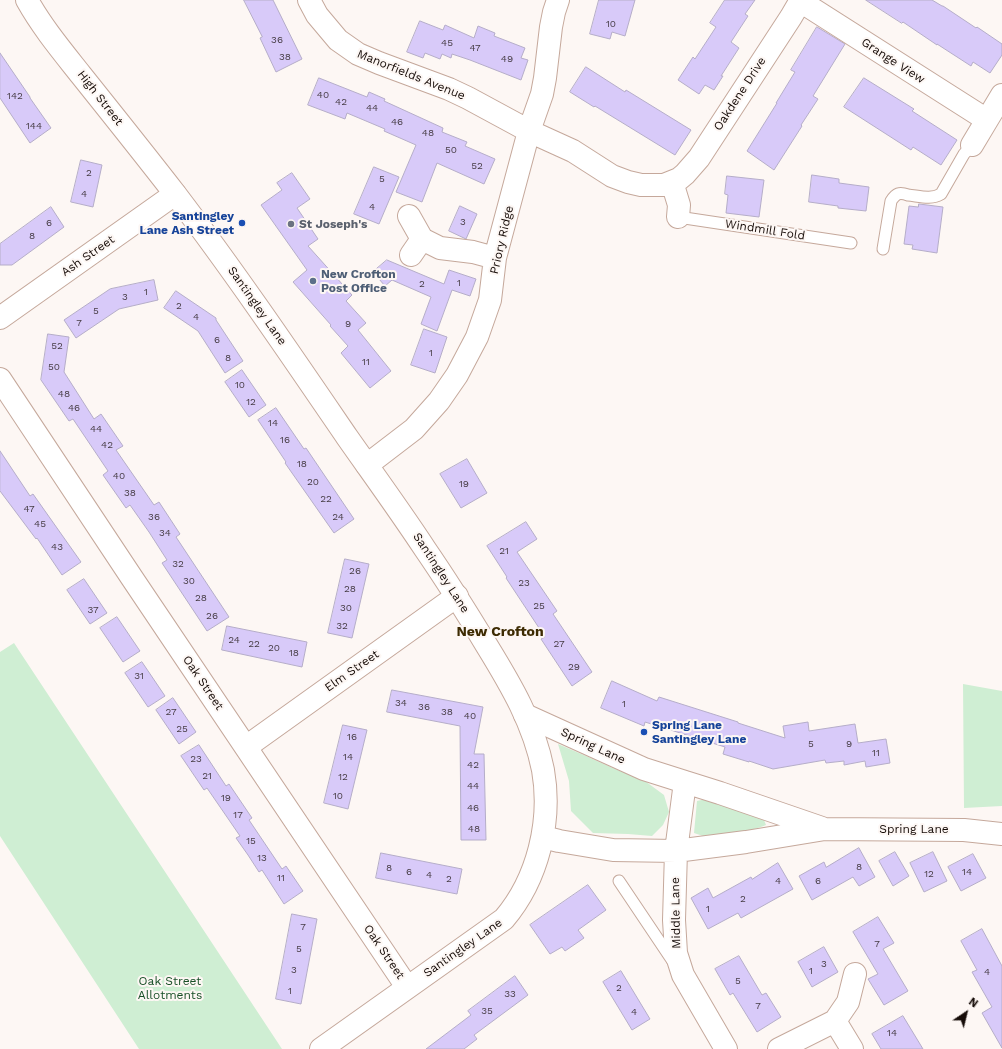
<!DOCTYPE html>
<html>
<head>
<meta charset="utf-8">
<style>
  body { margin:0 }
  #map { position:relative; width:1002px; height:1049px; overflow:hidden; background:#fdf7f4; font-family:"Work Sans",sans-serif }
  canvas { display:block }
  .north { position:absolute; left:946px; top:993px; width:40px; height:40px; -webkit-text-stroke:3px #fdf7f4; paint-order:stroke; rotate:35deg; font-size:11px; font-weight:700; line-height:16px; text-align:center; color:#160c08 }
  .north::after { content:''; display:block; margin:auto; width:14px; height:18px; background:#160c08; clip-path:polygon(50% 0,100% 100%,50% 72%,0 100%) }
</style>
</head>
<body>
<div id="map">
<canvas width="1002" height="1049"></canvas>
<div class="north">N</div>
</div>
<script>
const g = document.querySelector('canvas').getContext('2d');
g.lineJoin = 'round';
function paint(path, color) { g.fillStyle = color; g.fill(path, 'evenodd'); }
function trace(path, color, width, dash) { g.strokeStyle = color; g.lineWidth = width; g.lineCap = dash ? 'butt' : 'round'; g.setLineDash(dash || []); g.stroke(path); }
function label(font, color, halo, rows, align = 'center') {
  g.font = font + ' "Work Sans",sans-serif'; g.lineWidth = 4; g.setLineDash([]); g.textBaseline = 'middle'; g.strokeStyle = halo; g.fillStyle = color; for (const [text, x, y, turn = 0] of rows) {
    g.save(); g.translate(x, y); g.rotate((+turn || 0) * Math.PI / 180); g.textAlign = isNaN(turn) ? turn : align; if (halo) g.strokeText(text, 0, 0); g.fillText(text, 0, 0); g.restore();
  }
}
const green = new Path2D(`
  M14,643L282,1049H139L0,836V652Z
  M963,684L1002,691V806L964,808Z
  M558,744L586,756L615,769L645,781L664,795L669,812L663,825L652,836L628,834L593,833L571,811L569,781Z
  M706,799L762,815L766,825C752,831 718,838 703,836C700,835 697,834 694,833L697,801Z`);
const building = new Path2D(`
  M244,0H273L302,59L276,72L260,38L262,37Z
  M599,0H635L625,36L612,32L610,39L590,34Z
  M725,0H755L745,14L748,16L731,42L739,48L721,76H723L714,90L705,85L699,94L678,80L693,57L695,59L716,27L710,23Z
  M866,0H932L942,6H943L976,28L977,27L1002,44V55L990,73L973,62L971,66L937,44V45L903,22L902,23Z
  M420,21L443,30L445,25L474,38L478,26L495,33L494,36L525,48L521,58L528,60L521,80L470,60L452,54L451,58L442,54L440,59L425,53L423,58L407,52Z
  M817,27L845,44L813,96L818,99L801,125L802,126L774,170L747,151L777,103H776L795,72L791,70Z
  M0,53L30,97V98L51,128L30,143L0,98Z
  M586,67L625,92L626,90L691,130L675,155L595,106L594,107L570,92Z
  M319,78L367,97L369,92L385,99L384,101L443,128L442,132L467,142L465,146L495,159L484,184L437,163L422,202L396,192L416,145L384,131L385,129L347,113L345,119L308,105Z
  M864,78L914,109L912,111L957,140L941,165L913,147L911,150L844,107Z
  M81,160L102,165L93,207L71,202Z
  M374,167L399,177L379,224L354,214Z
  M292,173L310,199L297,208L318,239L308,246L352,295L346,301L366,323L358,330L391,371L370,388L341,353L348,346L330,326L331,325L293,282L307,270L261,205L282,190L277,183Z
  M812,175L839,179V183L869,187L866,211L838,208V206L809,202Z
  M727,176L764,180L759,217L726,213L728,195L725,194Z
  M919,204L943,207L937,253L912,249L913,245L904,244L909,206L918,207Z
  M460,206L477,214L466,239L449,231Z
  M51,207L64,227L12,265H0V244Z
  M387,260L444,284L449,270L476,279L470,296L452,290L437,331L421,324L431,297L392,280L385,286L373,272Z
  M154,280L158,300L119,309L76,338L64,320L110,289Z
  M176,291L216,318V320L243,361L225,373L198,331L164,308Z
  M424,329L447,337L435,373L411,365Z
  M48,334L69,337L64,372L94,419L101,414L123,446L116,450L154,505L159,502L180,534L176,537L229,617L207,631L162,563L167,560L149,532L130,505L126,508L103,475L108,471L73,419L69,421L41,380Z
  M242,370L266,405L249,417L225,382Z
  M276,408L304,449L306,448L354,519L334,533L285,463L286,462L258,420Z
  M0,451L30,496L33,494L81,562L62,575L37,538L36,539L0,491Z
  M467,459L487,493L461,508L440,474Z
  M526,522L537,539L517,552L557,611L553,614L592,672L572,686L541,639L545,637L506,578L507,577L487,546Z
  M345,559L369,564L352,638L328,633Z
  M84,579L107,613L90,624L67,590Z
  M117,617L140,651L123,662L100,628Z
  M227,626L307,642L302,667L222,650Z
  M142,662L165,696L148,707L125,673Z
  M612,681L657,701L659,697L738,722V723L785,738L783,726L808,722L809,731L855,724L858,743L886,739L890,763L866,767L865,761L844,765V761L826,763L825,760L773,769L749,761V762L723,754L725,747L645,722L644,726L601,708Z
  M392,690L483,707L474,754H484L486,840H461L460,726L387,712Z
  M173,698L196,732L179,744L156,710Z
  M343,725L367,730L348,809L324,803Z
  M199,745L226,786L229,784L252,818L249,820L282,869L286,866L303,891L284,904L262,870L259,872L248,855L236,838L240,836L207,788L204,790L181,756Z
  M859,848L875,877L859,886L853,877L812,900L799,876L824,862L826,867Z
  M895,852L909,876L893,886L879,861Z
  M933,852L947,881L924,892L910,863Z
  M381,853L462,869L457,894L376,878Z
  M973,854L986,878L961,891L948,867Z
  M778,863L793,889L741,918L738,913L708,929L691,898L708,888L713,898L751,877L752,879Z
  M588,885L606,910L578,930L584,938L565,951L562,947L550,954L530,925Z
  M292,914L317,919L301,1004L276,999Z
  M878,917L894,943L883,949L908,991L884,1005L868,979L878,974L853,932Z
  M982,929L1002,966V1048L982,1013L992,1007L972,972L977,970L961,941Z
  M824,947L838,972L812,987L798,962Z
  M739,956L762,995L766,993L781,1017L757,1032L733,993L730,995L715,969Z
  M621,971L650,1019L632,1030L603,982Z
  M515,976L528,995L474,1035L477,1039L464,1049H426L471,1015L468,1011Z
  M903,1016L923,1049H881L872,1034Z`);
const service = new Path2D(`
  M678,217L851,243
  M883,249L891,201C893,198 895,195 898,194C901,193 905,194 908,195C919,196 931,200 941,194L964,154L972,145
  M619,881L672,960`);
const minor = new Path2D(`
  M309,0L317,15L338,40L358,54L379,63L449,89L468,98L529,131L573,151L612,176L628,182L641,185H664L679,179L685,174L699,158L791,17L801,0
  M800,1L987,120
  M972,145L1002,95
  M672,182L679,205L678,217
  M409,216L422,239L411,255
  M422,239L440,248L473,252L495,258
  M0,318L175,194
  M0,379L132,578L407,987
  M367,465L414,429L439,401L457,375L477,337L490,300L495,258L529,131L542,94L545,78L551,27L554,12L558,0
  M525,715L644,769L685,782L676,851L674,920L676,953L683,975L726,1049
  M246,747L457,596
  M685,782L720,793L822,828
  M543,837L559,841L613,850L676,851L746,842L825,829L964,830L1002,834
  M835,1021L852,1049
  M779,1049L835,1021L848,1002L855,974`);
const tertiary = new Path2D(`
  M27,0C42,27 62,51 81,75C113,115 145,155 176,195C236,274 291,355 347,437C373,474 400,511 425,549C447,581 467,613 487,646C511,685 534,724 543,770C552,821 538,879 504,919L321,1049`);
const markers = [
  [242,223,4,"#1a4fb4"],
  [291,224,4,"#6b7280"],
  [313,281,4,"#5c6f8a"],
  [644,732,4,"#1a4fb4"]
];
const numberNames = [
  ["10",611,24],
  ["36",277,40],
  ["45",447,43],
  ["47",475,48],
  ["38",285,57],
  ["49",507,59],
  ["40",323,95],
  ["142",15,96],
  ["42",341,102],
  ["44",372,108],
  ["46",397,122],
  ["144",34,126],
  ["48",428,133],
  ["50",451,150],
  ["52",477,166],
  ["2",89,173],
  ["5",382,179],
  ["4",84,194],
  ["4",372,207],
  ["3",463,222],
  ["6",49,223],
  ["8",32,236],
  ["1",459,283],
  ["2",422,284],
  ["1",146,292],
  ["3",125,297],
  ["2",179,306],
  ["5",96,311],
  ["4",196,317],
  ["7",79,323],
  ["9",348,324],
  ["6",217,340],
  ["52",57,346],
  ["1",431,353],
  ["8",228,358],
  ["11",366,362],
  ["50",54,367],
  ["10",240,385],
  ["48",64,394],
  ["12",251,402],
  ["46",74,408],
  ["14",273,423],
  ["44",96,429],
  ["16",285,440],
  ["42",107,445],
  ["18",302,464],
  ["40",119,476],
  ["20",313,482],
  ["19",464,484],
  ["38",130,493],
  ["22",326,499],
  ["47",29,509],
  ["36",154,517],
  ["24",338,517],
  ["45",40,524],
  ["34",165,533],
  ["43",57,547],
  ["21",504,551],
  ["32",178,564],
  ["26",355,571],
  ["30",189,581],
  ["23",524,583],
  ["28",350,589],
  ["28",201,598],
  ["25",539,606],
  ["30",346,608],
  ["37",93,610],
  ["26",212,616],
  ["32",342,626],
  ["24",234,640],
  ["22",254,644],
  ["27",559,644],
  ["20",274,648],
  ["18",294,653],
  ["29",574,667],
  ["31",139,676],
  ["34",401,703],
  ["1",624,704],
  ["36",424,707],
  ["27",171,712],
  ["38",447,712],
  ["40",470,716],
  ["25",182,729],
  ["16",352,737],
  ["5",811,744],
  ["9",849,744],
  ["11",876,753],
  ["14",348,757],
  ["23",196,759],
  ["42",473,765],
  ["21",207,776],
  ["12",343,777],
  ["44",473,786],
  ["10",338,796],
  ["19",226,798],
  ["46",473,808],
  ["17",238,815],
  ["48",474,829],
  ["15",251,841],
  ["13",262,858],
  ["8",859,867],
  ["8",389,868],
  ["6",409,872],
  ["14",967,872],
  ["12",929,874],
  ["4",429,875],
  ["11",281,878],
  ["2",449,879],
  ["4",778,881],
  ["6",818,881],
  ["2",743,899],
  ["1",708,909],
  ["7",303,927],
  ["7",877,944],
  ["5",299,949],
  ["3",824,964],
  ["3",294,970],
  ["1",811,971],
  ["4",987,972],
  ["5",738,981],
  ["2",619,988],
  ["1",290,991],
  ["33",510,994],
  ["7",758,1006],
  ["35",487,1011],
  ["4",634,1012],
  ["14",892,1033]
];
const streetNames = [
  ["Grange View",893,61,33],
  ["Manorfields Avenue",411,75,22],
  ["Oakdene Drive",740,94,-57],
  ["High Street",100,98,52],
  ["Windmill Fold",765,230,9],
  ["Priory Ridge",502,240,-77],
  ["Ash Street",88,256,-35],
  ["Santingley Lane",257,306,55],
  ["Santingley Lane",441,573,57],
  ["Elm Street",352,671,-35],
  ["Oak Street",203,683,56],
  ["Spring Lane",593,746,25],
  ["Spring Lane",914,829],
  ["Middle Lane",676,913,-91],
  ["Santingley Lane",463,948,-35],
  ["Oak Street",384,952,56]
];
const transitNames = [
  ["Santingley",234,216],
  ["Lane Ash Street",234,230],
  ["Spring Lane",652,725,"left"],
  ["Santingley Lane",652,739,"left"]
];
const worshipNames = [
  ["St Joseph's",299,224]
];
const serviceNames = [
  ["New Crofton",321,274],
  ["Post Office",321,288]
];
const parkNames = [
  ["Oak Street",170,981],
  ["Allotments",170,995]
];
const quarterNames = [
  ["New Crofton",500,632]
];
paint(green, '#cfeed3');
paint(building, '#d8caf9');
trace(building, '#b5adc8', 1);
trace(service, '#c5a89b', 13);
trace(minor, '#c5a89b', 24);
trace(tertiary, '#c5a89b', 24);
trace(service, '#fff', 11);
trace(minor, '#fff', 22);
trace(tertiary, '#fff', 22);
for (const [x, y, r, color] of markers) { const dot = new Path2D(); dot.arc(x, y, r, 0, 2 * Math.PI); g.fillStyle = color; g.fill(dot); trace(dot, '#fdf7f4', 1.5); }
label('10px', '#463c44', null, numberNames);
label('12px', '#160c08', '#fdf7f4', streetNames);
label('bold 12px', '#164399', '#fdf7f4', transitNames, 'right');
label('bold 12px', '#5b616d', '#fdf7f4', worshipNames, 'left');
label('bold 12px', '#4e5e75', '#fdf7f4', serviceNames, 'left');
label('12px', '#185027', '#fdf7f4', parkNames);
label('bold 14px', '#3d2b02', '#fdf7f4', quarterNames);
</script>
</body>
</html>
